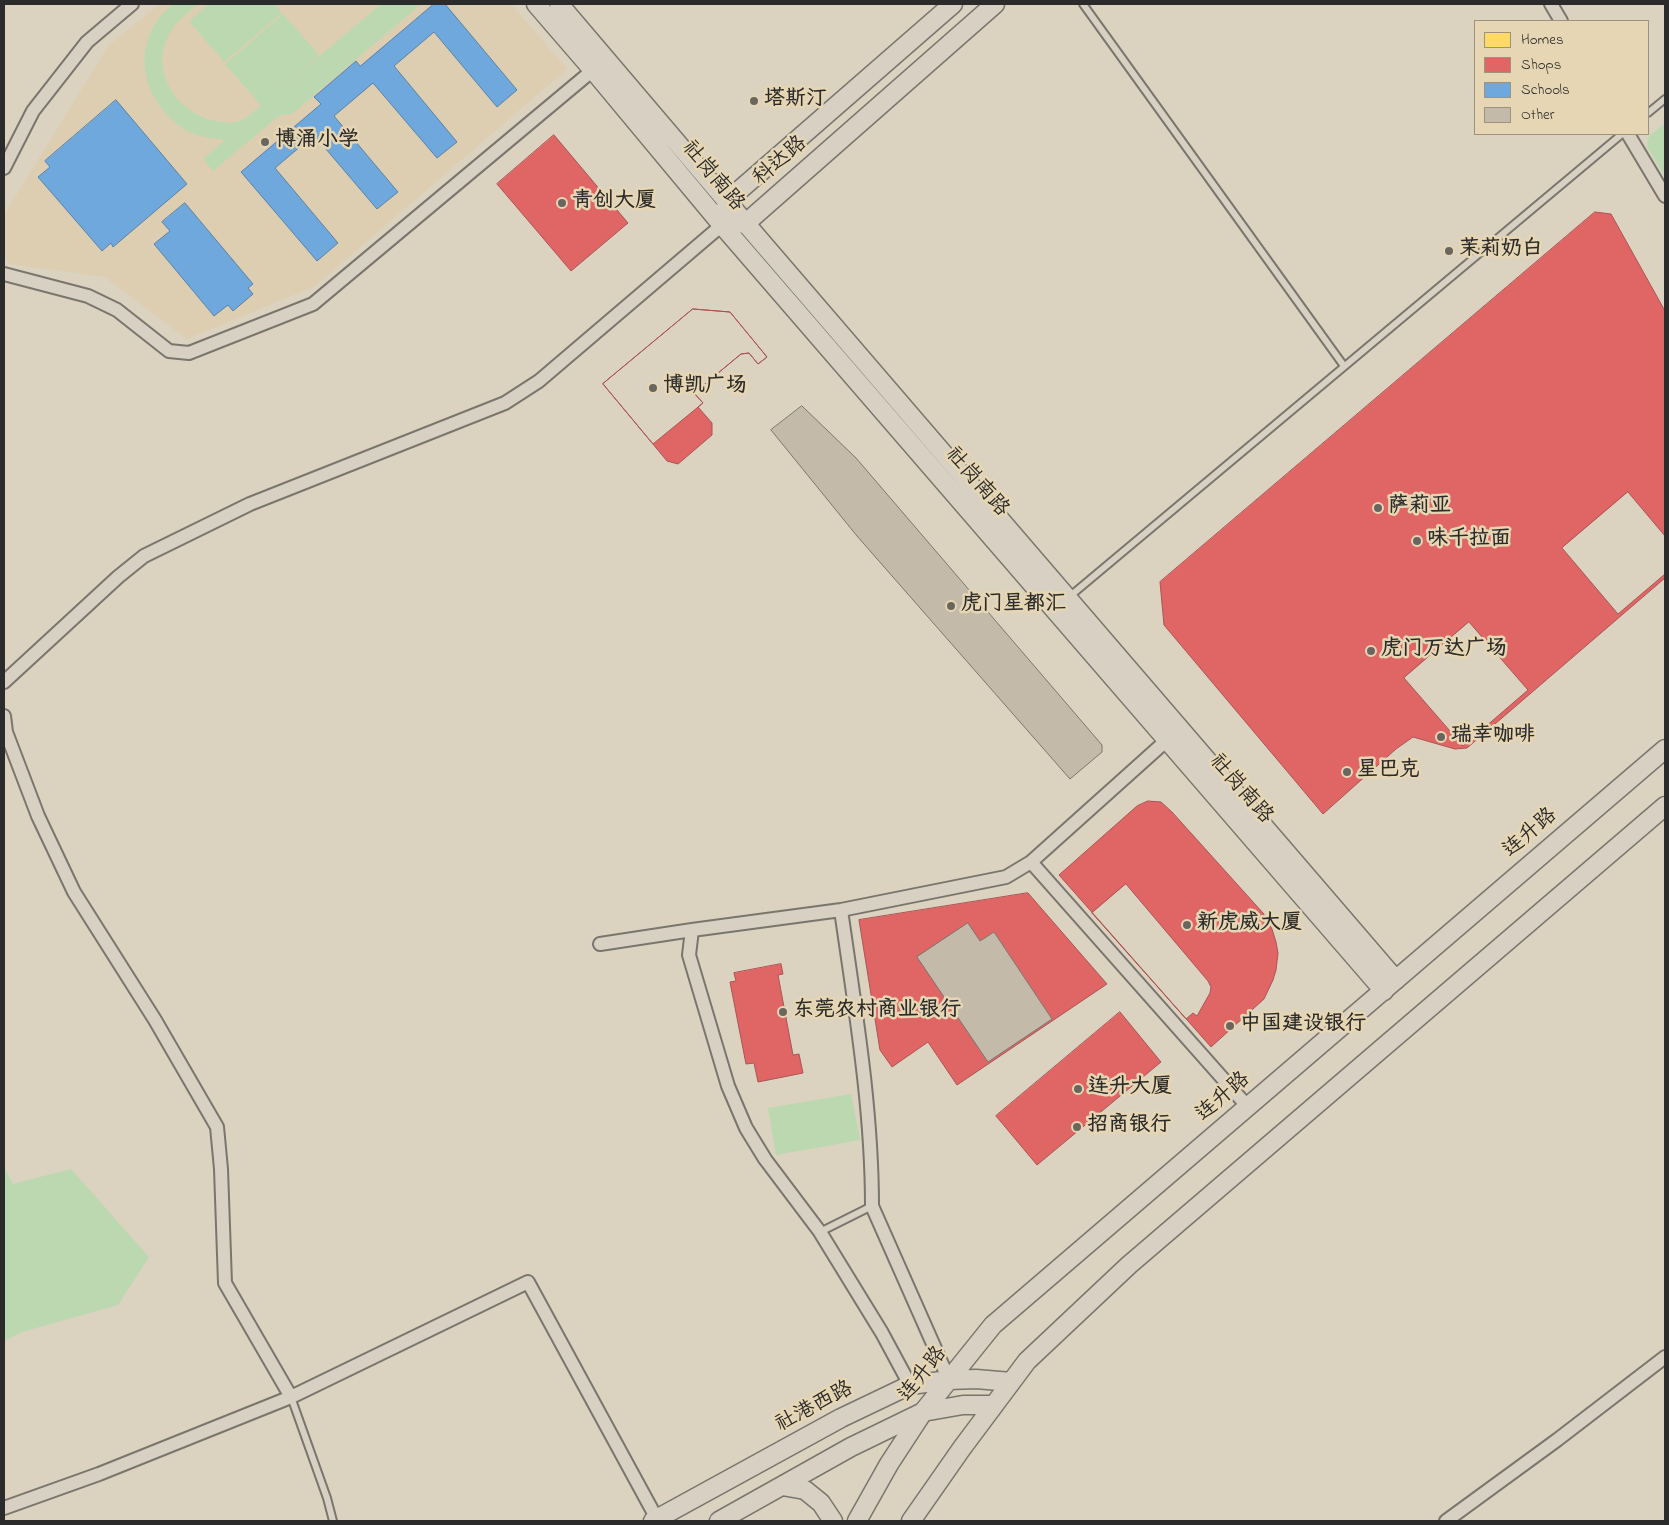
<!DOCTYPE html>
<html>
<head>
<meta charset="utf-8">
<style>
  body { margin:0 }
  #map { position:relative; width:1669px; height:1525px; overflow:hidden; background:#dbd2bf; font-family:"Indie Flower",sans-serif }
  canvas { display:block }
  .frame { position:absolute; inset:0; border:5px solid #2b2b2b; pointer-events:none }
  .legend { position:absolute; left:1474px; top:20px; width:175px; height:115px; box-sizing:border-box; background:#e7d6b3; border:1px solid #9c927d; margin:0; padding:6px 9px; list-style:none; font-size:15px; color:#2b2b2b }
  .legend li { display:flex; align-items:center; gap:10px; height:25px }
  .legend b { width:25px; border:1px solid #9c927d }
</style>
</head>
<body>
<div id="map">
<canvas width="1669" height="1525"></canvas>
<div class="frame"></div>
<ul class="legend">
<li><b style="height:14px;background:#ffd966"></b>Homes</li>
<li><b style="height:14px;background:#e06666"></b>Shops</li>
<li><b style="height:14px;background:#6fa8dc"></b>Schools</li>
<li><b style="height:14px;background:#c3baaa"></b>Other</li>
</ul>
</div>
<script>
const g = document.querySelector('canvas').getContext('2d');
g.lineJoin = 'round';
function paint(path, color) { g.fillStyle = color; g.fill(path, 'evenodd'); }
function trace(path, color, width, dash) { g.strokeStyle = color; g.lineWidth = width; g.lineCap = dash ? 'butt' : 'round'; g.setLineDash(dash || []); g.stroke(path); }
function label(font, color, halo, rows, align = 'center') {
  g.font = font + ' "Indie Flower","LXGW WenKai TC",sans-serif'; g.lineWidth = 5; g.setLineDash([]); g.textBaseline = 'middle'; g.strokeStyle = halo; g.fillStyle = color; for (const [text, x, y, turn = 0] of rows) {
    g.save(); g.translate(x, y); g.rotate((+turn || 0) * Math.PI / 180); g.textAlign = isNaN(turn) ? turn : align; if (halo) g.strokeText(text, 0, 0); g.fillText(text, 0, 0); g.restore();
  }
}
const built = new Path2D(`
  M160,4H511L567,69L315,286L187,339L105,277L10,264L4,255V215L109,45Z`);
const green = new Path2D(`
  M173,4H198C189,12 177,20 171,31C146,72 180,119 224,122C228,122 233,123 236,122C245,121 255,111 261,105L225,64L283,14L319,55L283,87L381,4H421L292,114L280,115L213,171L203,159L225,140C211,138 196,137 184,129C139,99 129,40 173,4Z
  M209,4H274L282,13L224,62L189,21Z
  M1665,123V177L1647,147L1649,136Z
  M851,1094L860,1140L776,1155L768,1108Z
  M4,1167L13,1184L71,1169L149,1257L118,1305L22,1332L4,1341Z`);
const homes = new Path2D(`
  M800,423L813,438L824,429L833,440L822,449L830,459L842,450L851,460L839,470L851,485L833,499L783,438Z
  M1034,696L1048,711L1059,701L1068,712L1057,721L1065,731L1076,721L1086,732L1074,742L1087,756L1069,772L1017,711Z`);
const shops = new Path2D(`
  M554,135L628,223L571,271L497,184Z
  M1595,212L1611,214L1665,311V578L1467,748L1455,749L1413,737L1396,749L1323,814L1164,625L1160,582Z
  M693,309L730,312L767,357L758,364L749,353L741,354L694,393L703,403L653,444L603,384Z
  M693,309L730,312L767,357L758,364L749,353L741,354L694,393L703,403L698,407L712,423V435L678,464L667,461L603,384Z
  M1628,492L1665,536V574L1618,614L1562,548Z
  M1469,622L1528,690L1463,746L1404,678Z
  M1148,801L1161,802L1172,812L1263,913L1272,929L1276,942L1278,953L1276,970L1273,980L1264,999L1211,1047L1059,875L1137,806Z
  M1126,884L1208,981L1211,987L1210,993L1197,1016L1193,1013L1186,1019L1092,913Z
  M1028,893L1107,984L957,1085L928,1042L892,1067L880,1050L859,920Z
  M781,964L783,974L778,975L793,1055L799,1054L803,1073L758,1082L754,1063L746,1064L730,982L736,981L734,973Z
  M1120,1012L1161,1062L1037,1165L996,1116Z`);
const schools = new Path2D(`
  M434,4H445L517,90L497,107L434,32L394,66L457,142L437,158L373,83L334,116L398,192L377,209L314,135L275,168L338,243L317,261L241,172L321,104L314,97L356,61L360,66Z
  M116,100L187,184L113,247L111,243L102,251L38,177L50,167L45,161Z
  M185,203L253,284L248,288L253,294L233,311L228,305L214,316L154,244L170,231L162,222Z`);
const building = new Path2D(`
  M802,406L856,458L1102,745V752L1070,779L857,536L771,430Z
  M968,923L980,941L994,932L1052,1019L988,1062L917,957Z`);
const lane = new Path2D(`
  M1083,4L1344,366
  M1648,113L1665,99
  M1069,597L1622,134
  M820,1232L872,1206
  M291,1397L327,1498L333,1521`);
const street = new Path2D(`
  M1551,4L1561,21
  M1628,134L1665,196
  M4,168L33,111L87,42L132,4
  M4,274L88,296L117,310L169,351L189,353L313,304L593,70
  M4,682L118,577L144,556L250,504L505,403L539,381L722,225
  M4,716L6,732L38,816L74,892L155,1020L217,1127L221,1169L225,1283L291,1397
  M1031,862L1248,1107
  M841,910C855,1008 872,1107 872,1206L949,1380
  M692,930L689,955L728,1086L746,1128L765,1159L820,1232L882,1333L910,1385
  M600,944L692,930L841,910L1006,877L1031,862L1167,740
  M4,1508L99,1474L291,1397L528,1282L657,1519
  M1446,1521L1557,1440L1665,1357`);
const secondary = new Path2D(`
  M536,4L593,70L722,225L1384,991
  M559,4L759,239L1396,980
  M725,213L727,201L953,4
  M735,224L746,223L995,4
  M782,1486L805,1490L821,1503L833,1521
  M653,1521L841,1418L910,1385L949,1380L976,1379L1011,1382
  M719,1521L851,1447L923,1412L963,1405H994
  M857,1521L889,1464L923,1412L993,1325L1665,749
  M911,1521L962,1448L1027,1361L1129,1265L1665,806`);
const markers = [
  [754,101,5,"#69655f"],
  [265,142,5,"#69655f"],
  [562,203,5,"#69655f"],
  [1449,251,5,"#69655f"],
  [653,388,5,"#69655f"],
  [1378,508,5,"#69655f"],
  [1417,541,5,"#69655f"],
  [951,606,5,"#69655f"],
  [1371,651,5,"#69655f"],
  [1441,737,5,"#69655f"],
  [1347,772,5,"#69655f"],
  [1187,925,5,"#69655f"],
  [783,1012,5,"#69655f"],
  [1230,1026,5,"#69655f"],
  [1078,1089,5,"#69655f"],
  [1077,1127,5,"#69655f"]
];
const poiNames = [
  ["塔斯汀",764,101],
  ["博涌小学",275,142],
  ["青创大厦",572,203],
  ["茉莉奶白",1459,251],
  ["博凯广场",663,388],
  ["萨莉亚",1388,508],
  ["味千拉面",1427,541],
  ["虎门星都汇",961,606],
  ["虎门万达广场",1381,651],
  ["瑞幸咖啡",1451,737],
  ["星巴克",1357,772],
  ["新虎威大厦",1197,925],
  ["东莞农村商业银行",793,1012],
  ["中国建设银行",1240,1026],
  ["连升大厦",1088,1089],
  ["招商银行",1087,1127]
];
const streetNames = [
  ["科达路",781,162,-41],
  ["社岗南路",712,177,50],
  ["社岗南路",976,483,49],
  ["社岗南路",1240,790,49],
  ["连升路",1531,834,-41],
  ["连升路",1224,1098,-41],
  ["连升路",924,1375,-52],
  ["社港西路",815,1408,-28]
];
paint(built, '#ddceb1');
paint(green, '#bcd8b0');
paint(homes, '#ffd966');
trace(homes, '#bfa554', 1);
paint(shops, '#e06666');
trace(shops, '#aa5454', 1);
paint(schools, '#6fa8dc');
trace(schools, '#5b82a7', 1);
paint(building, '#c3baaa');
trace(building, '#7a766e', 1);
trace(lane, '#7a766e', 10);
trace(street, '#7a766e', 16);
trace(secondary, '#7a766e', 21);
trace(lane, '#d7d0c3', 6);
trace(street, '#d7d0c3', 12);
trace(secondary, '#d7d0c3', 18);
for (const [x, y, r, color] of markers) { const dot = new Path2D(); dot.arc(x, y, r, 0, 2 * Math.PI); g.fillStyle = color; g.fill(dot); trace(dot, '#e7d6b3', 2); }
label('bold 21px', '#2b2b2b', '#e7d6b3', poiNames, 'left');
label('21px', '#2b2b2b', '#e7d6b3', streetNames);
</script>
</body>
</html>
